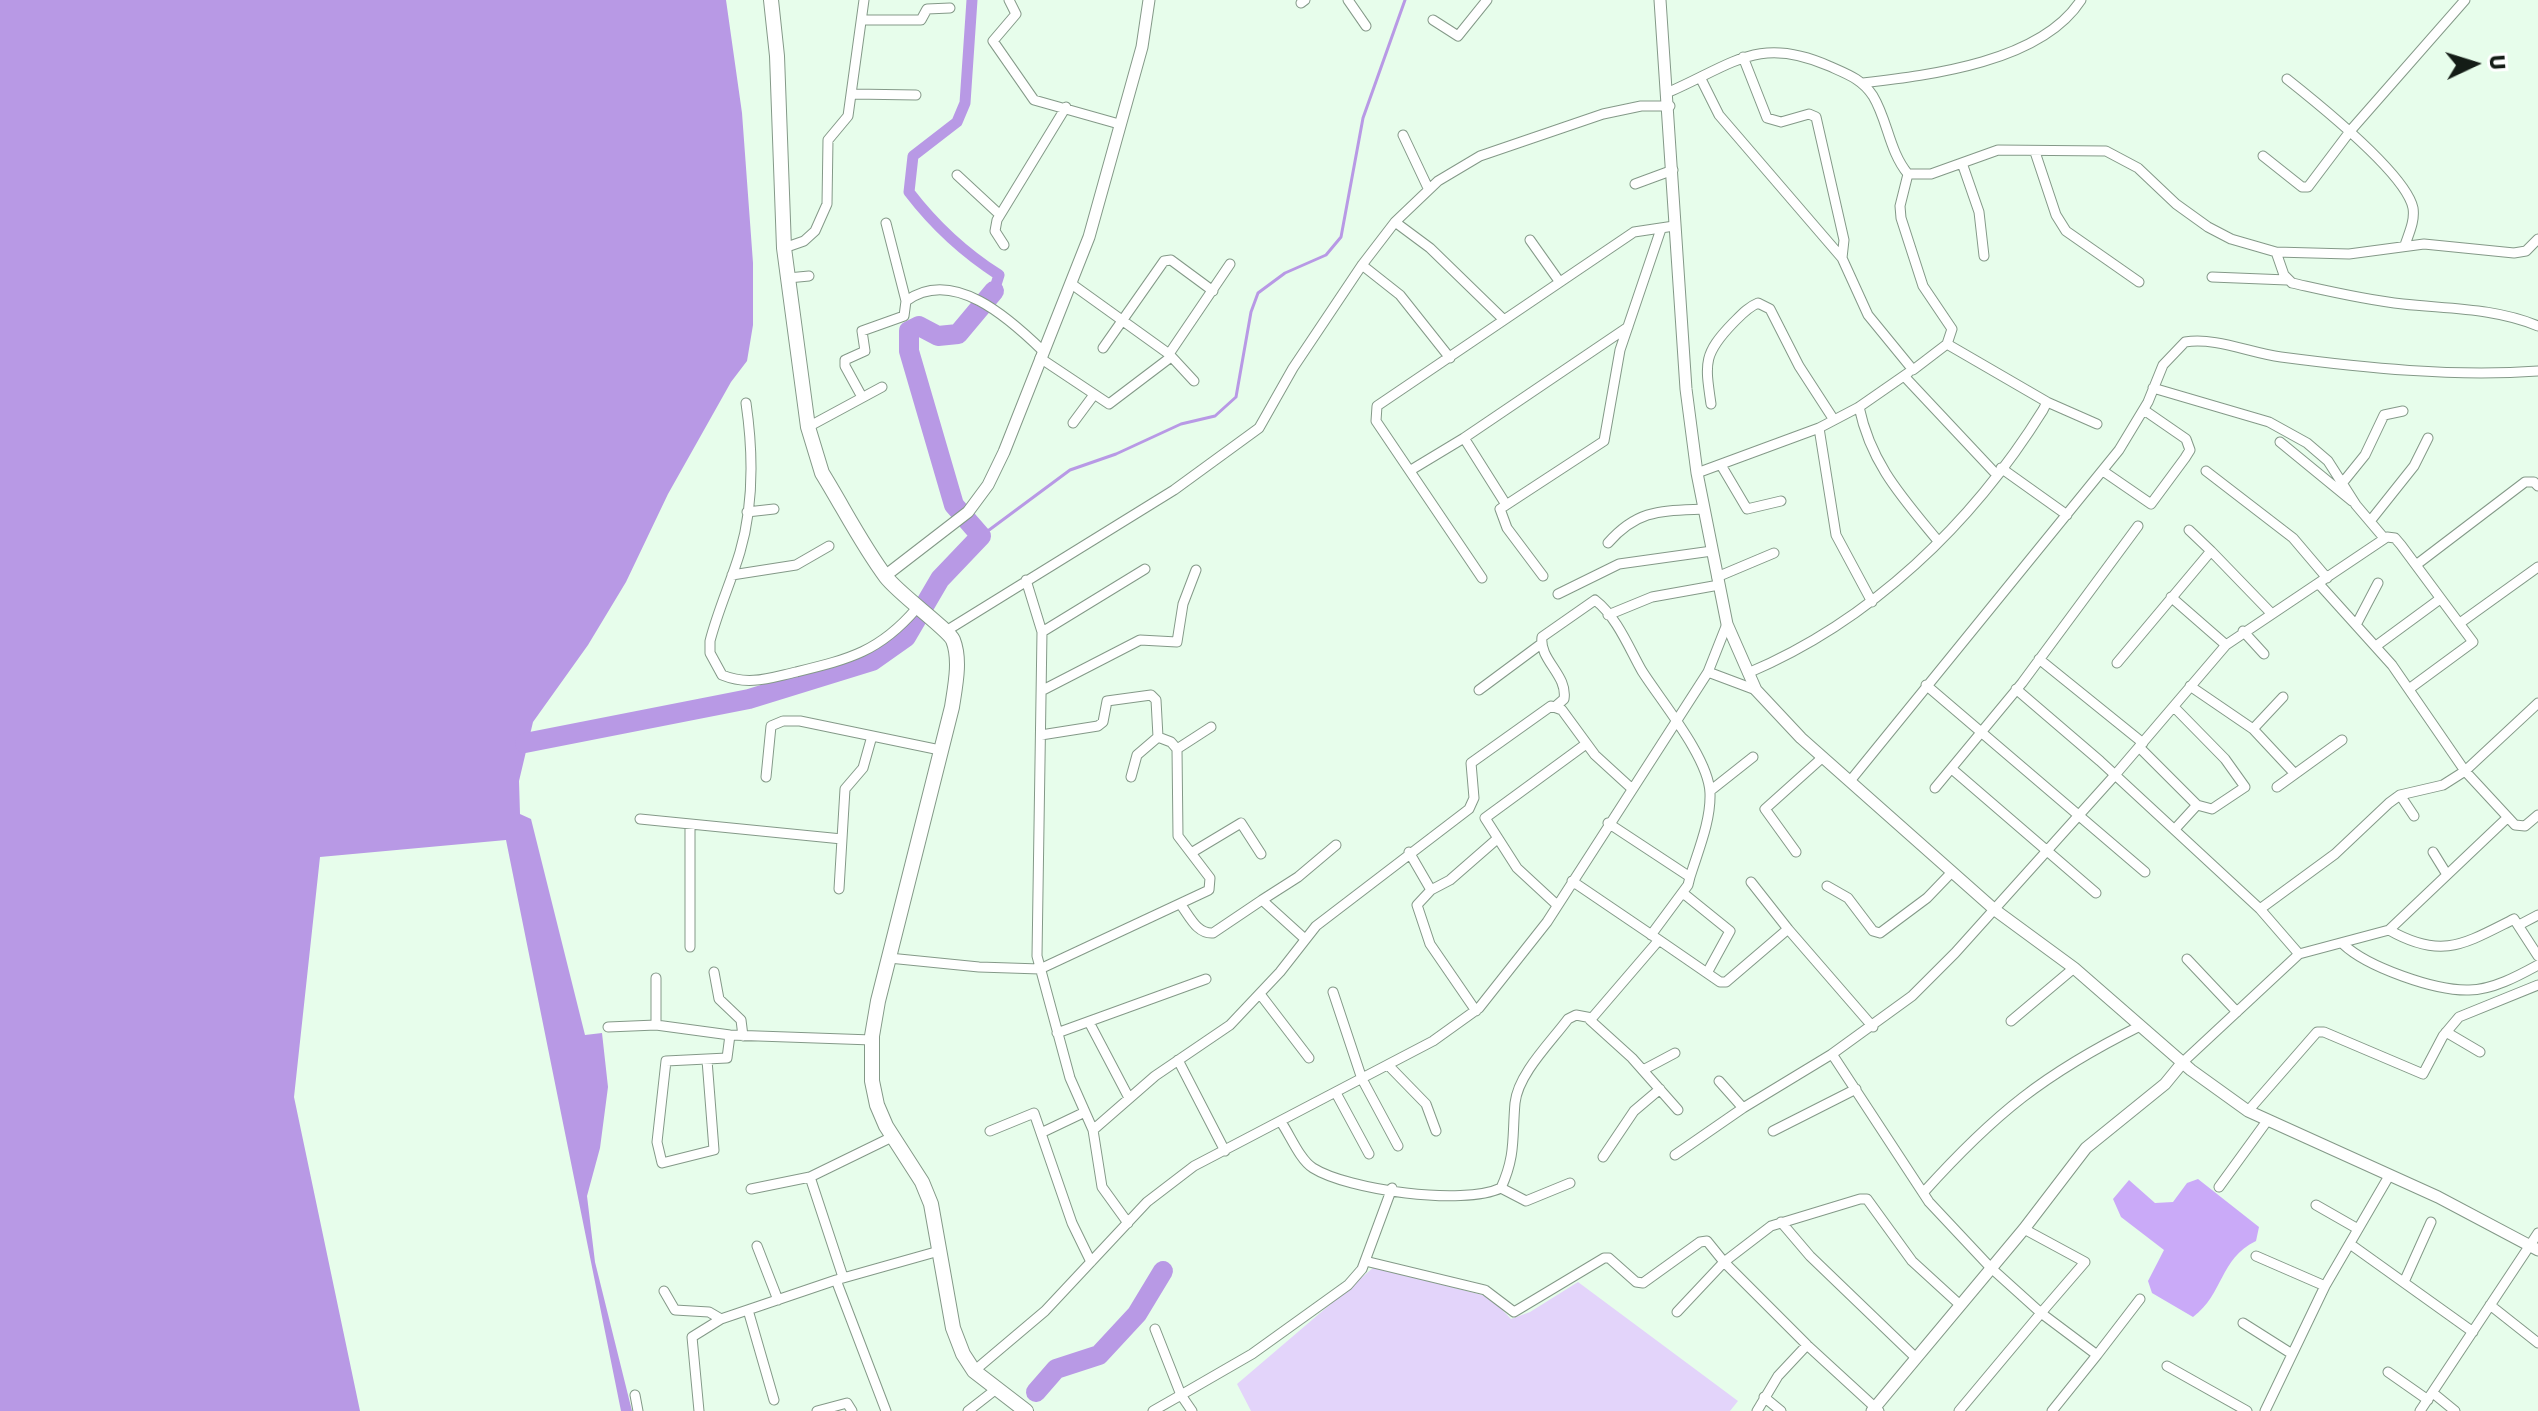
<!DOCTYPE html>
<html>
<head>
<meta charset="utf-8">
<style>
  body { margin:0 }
  #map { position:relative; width:2538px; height:1411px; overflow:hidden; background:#e7fdeb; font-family:Jost,sans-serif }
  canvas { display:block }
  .north { position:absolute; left:2434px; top:24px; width:80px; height:80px; -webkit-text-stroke:6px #fff; paint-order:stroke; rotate:86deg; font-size:22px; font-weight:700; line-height:32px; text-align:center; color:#141c16 }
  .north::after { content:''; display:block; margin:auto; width:28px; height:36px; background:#141c16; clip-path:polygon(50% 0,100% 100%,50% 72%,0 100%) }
</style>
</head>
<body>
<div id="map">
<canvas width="2538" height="1411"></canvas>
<div class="north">U</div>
</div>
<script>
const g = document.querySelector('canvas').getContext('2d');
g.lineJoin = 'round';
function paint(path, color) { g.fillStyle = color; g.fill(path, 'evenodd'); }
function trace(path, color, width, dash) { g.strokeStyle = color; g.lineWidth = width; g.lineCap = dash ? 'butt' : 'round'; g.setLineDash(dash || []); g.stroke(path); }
const green = new Path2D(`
  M1374,1267L1490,1297L1511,1319L1530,1312L1578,1282L1738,1401L1730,1411H1251L1237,1384Z`);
const forest = new Path2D(`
  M2198,1179L2259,1227L2256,1241C2219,1259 2224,1294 2193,1317L2152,1293L2148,1281L2164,1250L2121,1217L2113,1199L2129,1180L2155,1203L2173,1202L2187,1183Z`);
const water = new Path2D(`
  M0,0H726L742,113L753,263V325L747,361L731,382L668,494L626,582L588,645L533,722L519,781L520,814L531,819L585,1035L602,1033L608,1087L600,1148L587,1196L595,1262L632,1411H621L506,840L320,857L294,1097L360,1411H0Z`);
const stream = new Path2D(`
  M981,536L1070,470L1116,454L1181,424L1215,416L1236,397L1251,312L1258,293L1285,273L1326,255L1341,237L1363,118L1405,0`);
const canal = new Path2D(`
  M972,0L965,103L957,122L913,156L909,192C935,226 963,252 999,275L994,291`);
const river = new Path2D(`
  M525,743L749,699L872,661L906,637L940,579L981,536L954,505L909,351V331L919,326L938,336L958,334L994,291
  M1036,1392L1056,1369L1099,1355L1137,1314L1163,1271`);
const minor = new Path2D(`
  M1009,0L1016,14L993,41L1034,100L1119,124
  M1348,0L1366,26
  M1301,3L1305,0
  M862,20H921L927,9L950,8
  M1433,20L1458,36L1487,0
  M1701,79L1719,115L1842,258L1844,240L1816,117L1809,114L1781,122L1767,118L1743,57
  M2287,79C2316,102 2406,174 2413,208C2415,221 2409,233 2405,245
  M1863,83C1931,75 2041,62 2081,0
  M1669,92C1733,64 1759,35 1829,66C1847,74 1862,79 1873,96C1888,121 1889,151 1908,174H1931L1998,150L2106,151L2138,168L2176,204L2208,227L2231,239L2276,252L2349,254L2424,244L2514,253L2526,251L2538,239
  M853,94L916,95
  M1403,135L1428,188
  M2035,152L2056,215L2066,231L2139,282
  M2263,156L2302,187H2308L2351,130L2465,0
  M1962,163L1979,212L1984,256
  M957,175L999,214
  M1635,184L1673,170
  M1395,222L1430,248L1502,318
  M886,223L906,301
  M1530,240L1559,281
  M1004,245L995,231L997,220L1066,107
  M784,248L804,241L815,231L827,204L828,140L848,116L864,0
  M2276,252L2284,275L2292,283C2328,291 2365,300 2403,304C2449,309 2495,308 2538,326
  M1842,258L1868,315L1913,370L1947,344L1952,329L1923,286L1901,218L1900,206L1908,174
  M1362,265L1400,295L1450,358
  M2212,277L2287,280
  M788,278L809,276
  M1073,285L1169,354L1194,381
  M1103,348L1164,261L1171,260L1213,291
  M1169,354L1230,264
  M1040,358L1109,404L1171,357
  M1904,376L1996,474
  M2153,388L2269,422L2307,443L2328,461L2356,505L2384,538
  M862,397L845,366V360L865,351L862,331L904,316L906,301C953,267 1009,318 1043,351
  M2047,402L2097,424
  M746,403C753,451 754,504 740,552C731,582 718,610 710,641V653L722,675C749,686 769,678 796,672C849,659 879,652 916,609
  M1711,404C1705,363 1703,354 1733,323C1741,315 1748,307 1758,303L1770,309L1799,366L1834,420
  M1859,407C1871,464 1902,497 1938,541
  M1073,423L1093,396
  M808,427L882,387
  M1819,428L1859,407L1908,373
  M2280,442L2352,501
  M1721,465L1747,509L1781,501
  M2001,468L2067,515
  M1411,470L1464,438
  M2103,471L2151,504L2185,458L2190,450L2186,439L2144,410
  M2206,471L2293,538L2327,578
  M1697,473L1819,428L1836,535L1872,602
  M2344,481L2365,455L2384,415L2403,411
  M1505,503L1464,438L1628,327
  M747,512L774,509
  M2371,520L2414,466L2428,438
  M2189,530L2211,551
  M1608,543C1638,509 1661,511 1704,509
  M2416,565L2525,482H2534L2538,486
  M732,575L796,565L829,546
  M1543,576L1507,528L1500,509L1604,441L1620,350L1661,229
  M1717,577L1774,553
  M1482,578L1376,421L1377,406L1634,232L1674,226
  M1026,580L1042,632L1037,956L1070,1078L1093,1130L1102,1187L1128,1223
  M2319,584L2392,665L2465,771L2538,703
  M1558,594L1619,564L1712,551
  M2171,597L2226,645
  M1608,615L1652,597L1719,585
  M2460,623L2538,567
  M2356,625L2378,583
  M946,631L1174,490L1259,428L1293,368L1362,265L1395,222L1438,181L1480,156L1603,114L1641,106H1670
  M2243,631L2264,654
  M1042,632L1145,569
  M2376,646L2440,599
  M2039,659L2143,743
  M2117,663L2211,551L2271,613
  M1708,672L1756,690
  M1748,673C1871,621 1972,524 2043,410L2047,402L1947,344
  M1926,685L2145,872
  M2190,686L2253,729L2295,774
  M2016,689L2100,761L2260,909
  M1043,690L1140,640L1177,642L1183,604L1196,570
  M1479,690L1541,644
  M1556,706L1564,699C1568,675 1539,660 1542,637L1595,600C1617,617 1629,648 1642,671C1661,701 1709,758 1710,793C1711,821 1698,851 1690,877
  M2174,707L2225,759L2245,787L2212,809L2197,805
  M2253,729L2283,697
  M1041,735L1098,726L1103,722L1107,701L1151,695L1156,700L1158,737L1171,742L1177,749
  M2139,747L2197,805L2175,829
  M1952,769L2096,893
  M766,777L771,726L783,721H800L940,750
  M1131,777L1137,755L1158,737
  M1850,781L2119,450L2148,402L2163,365L2185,342C2216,337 2250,353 2281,357C2365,368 2453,377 2538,371
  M2277,787L2342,740
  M1935,788L2022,683L2138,526
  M1710,791L1753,757
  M2400,795L2414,816
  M640,819L842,839
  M1608,823L1690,877L1688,885L1651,935
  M1409,852L1431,890L1417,905L1430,944L1476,1011
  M1796,852L1765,809L1823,757
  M2433,852L2446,873
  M1191,853L1241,823L1261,854
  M1751,882L1788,929
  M1827,886L1848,898L1873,931L1880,933L1927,898L1952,872
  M839,889L845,789L863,768L872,736
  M1431,890L1450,880L1497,839
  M1683,893L1730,931L1707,973
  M1262,900L1298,877L1336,845
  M1181,905C1190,917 1197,934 1213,933L1262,900L1305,939
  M1557,905L1517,868L1485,818L1586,744
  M2519,925L2538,915
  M2389,930C2442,960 2464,944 2514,919L2538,956
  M1659,940L1720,982H1726L1788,929L1873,1027
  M2343,944C2367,967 2435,991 2469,990C2492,990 2518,976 2538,965
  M690,947V825
  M2299,954L2260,909L2335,854L2389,803L2400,795L2443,785L2465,771L2515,825L2525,826L2538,815
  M889,958L979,967L1040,969L1209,890L1210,878L1178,836L1177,749L1211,727
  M2187,959L2237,1012
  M714,972L719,999L741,1020L743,1036
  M1333,992L1362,1079L1398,1146
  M1260,994L1309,1058
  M1590,1020L1632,1058L1678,1110
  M2011,1021L2074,968
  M1089,1022L1129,1098
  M656,1025V978
  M608,1027L656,1025L730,1035L872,1040
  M2446,1032L2480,1052
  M1057,1033L1206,979
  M707,1060L714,1150L662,1163L657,1142L666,1061L727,1058L730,1035
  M1178,1060L1225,1151
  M2183,1062L2299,954L2389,930L2507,818
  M1388,1065L1426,1104L1436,1131
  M1643,1070L1675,1053
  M1719,1081L1743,1108L1832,1054
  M1336,1093L1369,1154
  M2248,1111L2317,1032H2324L2423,1074L2443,1036L2459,1017L2538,985
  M1281,1122C1290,1135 1300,1160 1313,1168C1348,1190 1463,1206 1501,1188C1516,1155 1512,1137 1515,1103C1518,1074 1551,1042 1568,1019L1576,1015L1592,1018L1659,940L1572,881
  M1093,1130L1155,1076L1230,1025L1280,972L1316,926L1469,809L1474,798L1471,763L1551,706L1562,710L1595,755L1630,787
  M990,1131L1034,1113L1072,1223L1091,1262
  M1773,1131L1856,1089
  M1043,1132L1085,1112
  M1675,1155L1743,1108
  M1603,1157L1634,1111L1660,1089
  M2219,1187L2267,1121
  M1501,1188L1526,1201L1570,1183
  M751,1189L810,1177
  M1923,1193C1995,1113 2044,1074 2140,1026
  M2316,1205L2358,1229
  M1781,1222L1810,1256L1915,1357
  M2024,1229L2085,1262L2041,1313L2097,1355L2052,1411
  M2350,1244L2473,1332
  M757,1246L778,1300
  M2256,1256L2325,1286
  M1365,1261L1485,1290L1514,1312L1604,1258H1609L1636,1282L1643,1283L1700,1242L1707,1241L1724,1262L1677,1312
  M843,1277L810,1177L892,1137
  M2404,1282L2431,1222
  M664,1291L675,1310L709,1312L721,1319L836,1280
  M2490,1305L2538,1343
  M748,1310L774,1400
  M2243,1323L2292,1354
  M1155,1329L1181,1395L1252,1354L1348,1285L1362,1269L1392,1188
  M1807,1345L1724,1262L1771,1226L1860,1199H1867L1912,1261L1959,1304
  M2097,1355L2140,1299
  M2167,1366L2247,1411
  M974,1371L1045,1311L1147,1202L1194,1166L1433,1041L1479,1008L1547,922L1708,672L1727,624
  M2388,1372L2428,1400
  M2433,1393L2455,1411
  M635,1395L638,1411
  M1764,1397L1781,1411
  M699,1411L692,1337L721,1319
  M817,1411L847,1403L852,1411
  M886,1411L836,1280L939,1251
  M968,1411L995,1390
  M1153,1411L1181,1395L1192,1411
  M1757,1411L1778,1376L1807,1345L1879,1411
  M1959,1411L2041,1313L1990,1267L1929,1202L1832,1054L1912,996L1955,953L2115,775L2226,645L2387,537L2395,538L2401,545L2473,642L2409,689
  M2265,1411L2325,1286L2389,1176
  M2420,1411L2538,1233`);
const tertiary = new Path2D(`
  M1660,0L1686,389L1697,473L1727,624L1756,690L1801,738L1995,910L2074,968L2191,1070L2248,1111L2438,1197L2538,1250
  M885,576L968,512L988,485L1004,452L1089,237L1142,47L1149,0
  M1872,1411L2024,1229L2086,1148L2165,1084L2183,1062`);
const trunk = new Path2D(`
  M771,0L777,56L784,248L808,427L822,473C843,507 862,545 886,577C900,595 948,629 953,640C961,660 955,687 952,707L878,1001L872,1036V1081L877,1105L886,1126L922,1182L931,1204L953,1328L963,1354L974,1371L1026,1411`);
paint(green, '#e3d4fa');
paint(forest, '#caaaf8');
paint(water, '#b899e5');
trace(stream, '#b899e5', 3);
trace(canal, '#b899e5', 11);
trace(river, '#b899e5', 20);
trace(minor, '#849988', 11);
trace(tertiary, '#849988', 13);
trace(trunk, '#849988', 16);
trace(minor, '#fff', 9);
trace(tertiary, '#fff', 11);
trace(trunk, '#fff', 14);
</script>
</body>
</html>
